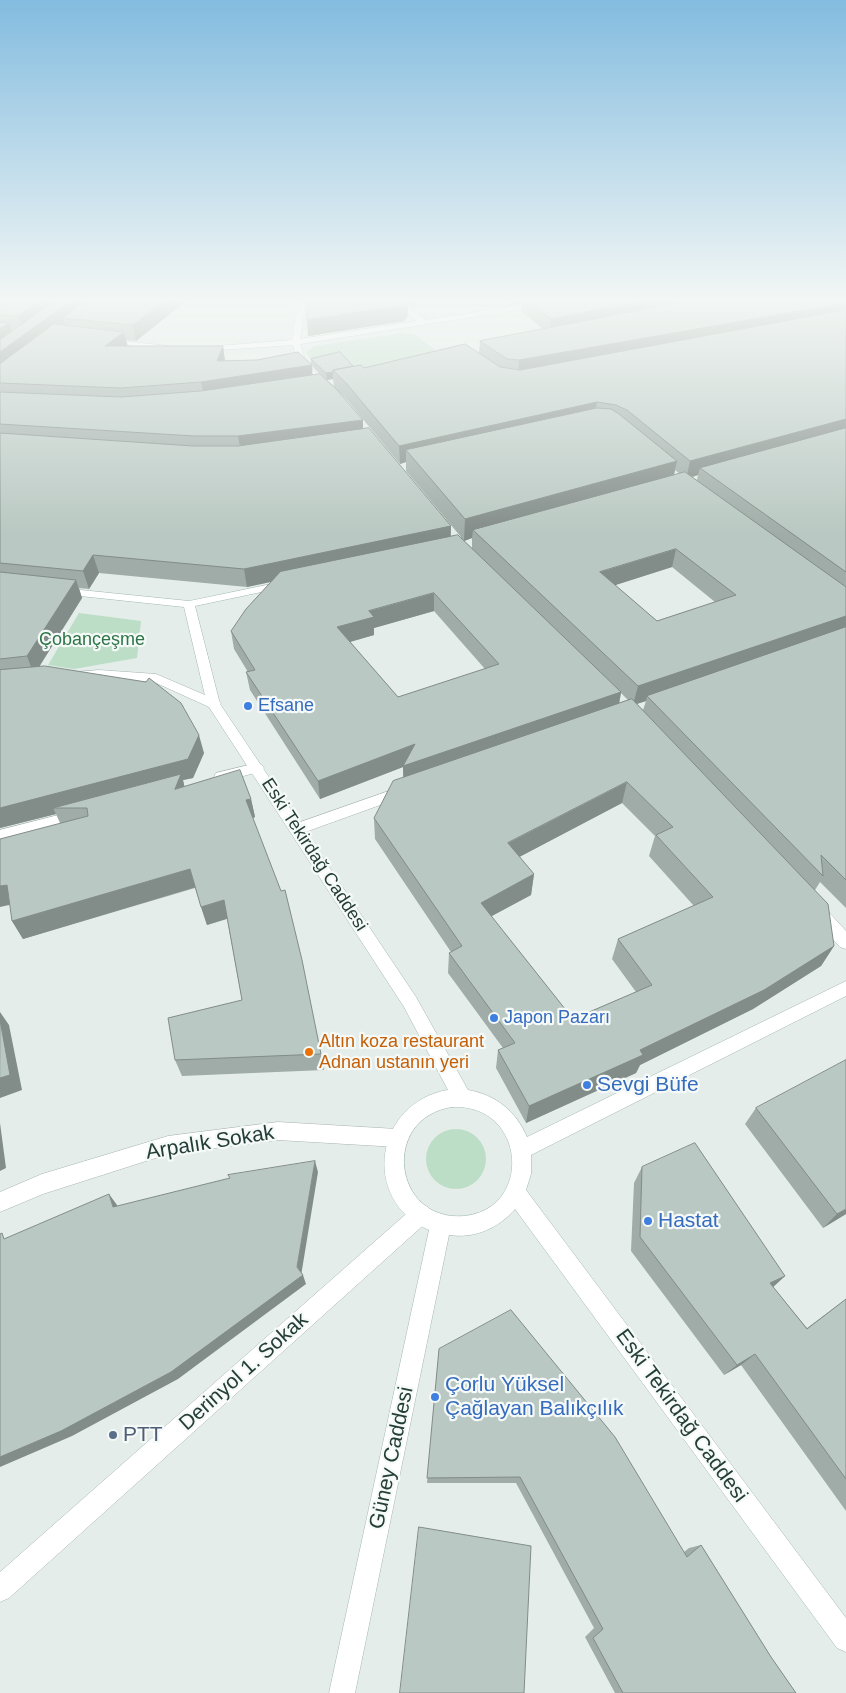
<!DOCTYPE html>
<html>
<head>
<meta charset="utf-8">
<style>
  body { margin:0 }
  canvas { display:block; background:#e4ede9 }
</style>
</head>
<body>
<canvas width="846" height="1693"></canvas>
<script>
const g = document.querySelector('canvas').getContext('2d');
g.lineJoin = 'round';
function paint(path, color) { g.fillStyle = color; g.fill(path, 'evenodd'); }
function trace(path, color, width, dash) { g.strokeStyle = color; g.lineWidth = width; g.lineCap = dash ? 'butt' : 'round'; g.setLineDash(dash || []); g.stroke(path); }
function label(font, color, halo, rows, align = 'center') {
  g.font = font + ' Arial,sans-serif'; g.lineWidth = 4.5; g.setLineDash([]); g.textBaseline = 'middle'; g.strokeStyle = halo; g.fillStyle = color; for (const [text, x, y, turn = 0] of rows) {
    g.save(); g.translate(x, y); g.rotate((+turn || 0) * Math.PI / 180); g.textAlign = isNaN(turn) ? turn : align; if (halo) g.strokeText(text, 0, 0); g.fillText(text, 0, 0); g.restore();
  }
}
const green = new Path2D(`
  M403,333L415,335L434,349L432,355L335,377L327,374L306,353L314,346Z
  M79,613L141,621L137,658L74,669L48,665Z
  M426 1159a30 30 0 1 1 60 0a30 30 0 1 1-60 0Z`);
const street = new Path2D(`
  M298,298H306L300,339L417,321L388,298H397L425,320L568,298H586L582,300L300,344L306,363L332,389L328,392L299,366L293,345L205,351L201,349L205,347L292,340Z
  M105,339L169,346L173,348L169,350L108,343H105Z
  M99,670L156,674L219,701L221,704L214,708L209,707L154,682L99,678L76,680L70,676L76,672Z
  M257,763L262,765L264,768L262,771L221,782L216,781L214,777L216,773Z
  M403,786L408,787L410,791L408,795L297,835L292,833L290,829L292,825Z
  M78,810L83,811L85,815L83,819L0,842V830Z
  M817,905L823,906L846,931V949L840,947L811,916L809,911L811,906Z
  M278,1122L397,1129L404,1131L407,1138L404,1145L397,1147L278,1140L168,1154L43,1194L0,1212V1192L42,1174L168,1136Z
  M421,1204L428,1207L431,1214L428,1221L9,1598L0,1602V1572L414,1207Z`);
const secondary = new Path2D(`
  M286,581L290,582L292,584L290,586L195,606L220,704L416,997L468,1090C496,1095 516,1111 527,1137L846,981V996L531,1155V1174L526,1190L846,1618V1652L837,1648L515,1209C499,1228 474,1239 449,1235L355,1693H329L429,1230C360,1200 375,1102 448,1090L404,1007L207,704L184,607L61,594L55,591L61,588L189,601ZM452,1107C526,1103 534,1209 464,1216C393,1222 380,1118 452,1107Z`);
const wall = new Path2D(`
  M0,298H190L136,341L126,340L127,346H223L225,361L311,365V359L364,368L479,353L480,341L543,329L521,311L522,303L513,305L505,298H846V908L820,882L815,890L834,946L821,966L753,1009L640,1065L636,1073L526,1123L496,1068L498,1050L503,1048L448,973L449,953L451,952L375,839L374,818L403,778V767L320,799L250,690L246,672H248L234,649L231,631L271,582L247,587L99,573L89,589L79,588L82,598L39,667L204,753L193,778L183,780L184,786L251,799L255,817L253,818L321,1054L324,1070L182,1076L175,1060L242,1000L227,919L207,925L195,888L23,939L12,921L60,823L56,814L0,828ZM312,366L320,374L312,375ZM333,379L334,386L327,380ZM340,393L347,400L400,464L406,462V471L461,537L451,536V526L363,429ZM675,470L680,474L674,475ZM698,475L697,480L692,477ZM472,538V548L464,541ZM672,567L715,602L657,621L615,585ZM434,611L485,669L398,697L350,642L374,635V628ZM621,693L628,700L619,703ZM646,701L643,710L637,704ZM622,803L655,836L649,856L694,906L618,939L612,959L636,992L573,1019L491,916L531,895L534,874L519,857Z
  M309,298H420L413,308L408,304V316L404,321L308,336Z
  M756,1108L846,1214L823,1228L745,1124Z
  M642,1167L785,1276L773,1287L807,1328L846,1299V1511L741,1365L724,1375L631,1251L634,1183Z
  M439,1349L684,1552L689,1548L701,1545L771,1657L796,1693H615L585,1637L594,1628L516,1483H427Z`);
const shadedWall = new Path2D(`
  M44,298H69L23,332L18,316Z
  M75,298H99L63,318L65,324L0,373V352Z
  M168,298H190L136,341L133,325Z
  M413,298H420L413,308Z
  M513,298H522V303L513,305Z
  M656,298H741L549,335L551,319Z
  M407,300L408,316L404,321L308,336L307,320Z
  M846,303V318L518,377L519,360Z
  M9,323L14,339L0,349V329Z
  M124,332L128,347L105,346Z
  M223,346L225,362L217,361Z
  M312,365L313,382L204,398L201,382Z
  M333,372V379L327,380L326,373Z
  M597,402L594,419L406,450V462L400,464L399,446Z
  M846,419V435L700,468L698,475L686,479L690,461Z
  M363,420V437L241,453L238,436Z
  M677,461L672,483L473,530L472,538L464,541L465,519Z
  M451,526L450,544L278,572L279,580L247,587L244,569Z
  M676,549L672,567L597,591L600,572Z
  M93,555L99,573L89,589L83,571Z
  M76,580L82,598L34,675L27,656Z
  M434,593V611L374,628V635L339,645L337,627L369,611Z
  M846,616V632L647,696L646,701L633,705L638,686Z
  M621,692L618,710L404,784L403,767L320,799L318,781L415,744Z
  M199,735L204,753L193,778L183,780L186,793L175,789L53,808L56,814L0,828V808Z
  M627,782L622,803L506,864L508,843Z
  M251,799L255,817L250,819L246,800Z
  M190,869L196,887L23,939L12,921Z
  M534,874L531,895L479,923L481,903Z
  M7,885L18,903L0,907V886Z
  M224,900L229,918L207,925L201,907Z
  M834,946L821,966L753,1009L640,1065L636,1073L526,1123L529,1106L640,1050Z
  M0,1012L9,1025L22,1090L0,1098Z
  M0,1123L6,1168L0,1171Z
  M315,1161L318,1172L301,1276L303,1275L306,1284L178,1379L72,1436L0,1467V1457L297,1267Z
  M109,1194L117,1205L121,1218L113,1207Z
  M846,1209V1214L823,1228L837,1214Z
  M785,1276L771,1289L770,1283Z
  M755,1354L741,1365L724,1375L737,1365Z`);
const building = new Path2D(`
  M0,298H44L18,316L0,315Z
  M59,298H75L0,352V340Z
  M90,298H168L133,325L63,318Z
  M309,298H405L407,300L404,305L307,320Z
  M525,298H656L551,319Z
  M704,298H846V303L519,360L507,359L480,341Z
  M846,310V419L690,461L627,410L616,405L597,402L399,446L346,383L333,370L361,365L364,368L465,344L500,367L520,370Z
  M0,322L9,323L0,329Z
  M54,324L124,332L105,346H223L217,361L257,360L298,352L312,365L201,382L121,388L0,383V364Z
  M340,352L353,366L333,370V372L326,373L311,359Z
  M320,374L337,390L363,420L238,436H194L0,424V392L121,397L201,391Z
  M597,408L611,409L619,414L677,461L465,519L406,450Z
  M369,428L451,526L244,569L93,555L83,571L0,563V433L193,446H238Z
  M846,428V572L700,468Z
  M685,472L846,587V616L638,686L473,530ZM676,549L736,595L657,621L600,572Z
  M458,535L621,692L403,766L415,744L318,781L246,672L255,670L231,631L246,609L280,572H278ZM434,593L499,664L398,697L337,627L374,617L369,611Z
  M0,572L76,580L27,656L0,659Z
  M846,627V880L821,855L823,876L647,696Z
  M45,666L146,682L149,678L181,703L199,735L188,759L0,808V670Z
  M632,699L828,904L834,946L764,990L640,1050L643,1055L529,1106L498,1050L515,1043L449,953L462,946L374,818L393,781ZM627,782L673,827L656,835L713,897L618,939L652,985L573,1019L481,903L534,874L508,843Z
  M240,770L251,799L246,800L281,891L285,890L302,960L321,1054L175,1060L168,1018L242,1000L224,900L201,907L190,869L12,921L7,885L0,886V839L88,816L87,808H53L181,774L175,789Z
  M0,1020L10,1075L0,1078Z
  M846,1060V1209L837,1214L756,1108Z
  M695,1143L785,1276L770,1283L807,1329L846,1299V1479L755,1354L737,1365L640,1237L642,1167Z
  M315,1161L297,1267L303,1275L171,1372L61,1431L0,1457V1234L2,1233L4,1239L109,1194L113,1207L230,1178L228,1175Z
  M511,1310L615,1437L687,1557L701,1545L771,1657L796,1693H623L593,1638L603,1629L520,1477L427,1478L439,1349Z
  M419,1527L531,1546L524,1693H400Z`);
const markers = [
  [248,706,5,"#3f7fe0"],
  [494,1018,5,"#3f7fe0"],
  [309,1052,5,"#e8710a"],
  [587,1085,5,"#3f7fe0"],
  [648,1221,5,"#3f7fe0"],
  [435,1397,5,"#3f7fe0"],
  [113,1435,5,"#5c6f8a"]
];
const parkNames = [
  ["Çobançeşme",92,640]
];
const shopNames = [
  ["Efsane",258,706],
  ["Japon Pazarı",504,1018]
];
const streetNames = [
  ["Eski Tekirdağ Caddesi",314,855,57]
];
const foodNames = [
  ["Altın koza restaurant",319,1042],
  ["Adnan ustanın yeri",319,1063]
];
const nearShopnames = [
  ["Sevgi Büfe",597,1085],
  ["Hastat",658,1221],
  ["Çorlu Yüksel",445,1385],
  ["Çağlayan Balıkçılık",445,1409]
];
const nearStreetnames = [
  ["Arpalık Sokak",210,1143,-9],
  ["Derinyol 1. Sokak",244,1372,-42],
  ["Eski Tekirdağ Caddesi",681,1416,54],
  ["Güney Caddesi",392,1458,-78]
];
const nearServicenames = [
  ["PTT",123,1435]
];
paint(green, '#bddec6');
trace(street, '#a7b5b0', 1);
trace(secondary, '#a2b9b0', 1);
paint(street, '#fff');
paint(secondary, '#fff');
paint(wall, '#9faca7');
paint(shadedWall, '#828c88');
paint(building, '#b9c8c2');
trace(building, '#828c88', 1);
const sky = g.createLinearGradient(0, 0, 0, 535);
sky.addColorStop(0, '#83bcdf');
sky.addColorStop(0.56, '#f3f7f5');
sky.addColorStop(1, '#f3f7f500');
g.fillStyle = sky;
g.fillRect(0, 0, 846, 535);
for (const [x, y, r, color] of markers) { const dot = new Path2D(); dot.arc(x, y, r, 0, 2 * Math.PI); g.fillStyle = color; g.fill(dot); trace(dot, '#f5f9f7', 2); }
label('18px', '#2e7548', '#f5f9f7', parkNames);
label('18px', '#366cbe', '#f5f9f7', shopNames, 'left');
label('18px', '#243e37', '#f5f9f7', streetNames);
label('18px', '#c56008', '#f5f9f7', foodNames, 'left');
label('21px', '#366cbe', '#f5f9f7', nearShopnames, 'left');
label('21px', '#243e37', '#f5f9f7', nearStreetnames);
label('21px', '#4e5e75', '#f5f9f7', nearServicenames, 'left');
</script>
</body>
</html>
